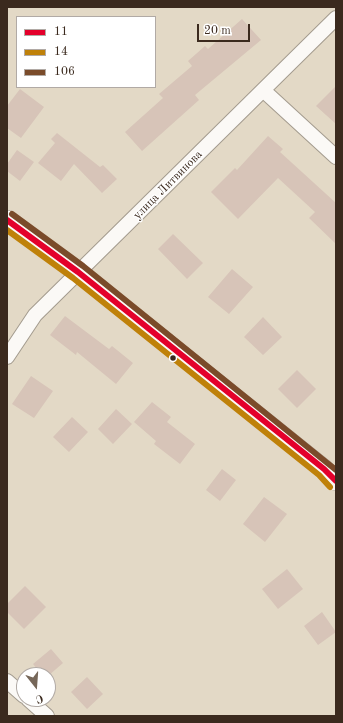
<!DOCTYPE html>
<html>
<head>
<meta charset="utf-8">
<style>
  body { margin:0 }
  #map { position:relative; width:343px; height:723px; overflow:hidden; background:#e3d9c6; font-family:"Old Standard TT",serif }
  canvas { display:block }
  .frame { position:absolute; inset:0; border:8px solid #3b2a1e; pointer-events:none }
  .legend { position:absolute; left:16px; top:16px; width:140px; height:72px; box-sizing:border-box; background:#fff; border:1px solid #b1aaa5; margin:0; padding:5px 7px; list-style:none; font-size:12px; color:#3b2a1e }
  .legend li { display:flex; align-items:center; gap:8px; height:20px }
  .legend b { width:20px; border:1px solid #b1aaa5 }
  .north { position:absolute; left:16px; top:667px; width:40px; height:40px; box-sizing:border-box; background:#fff; border:1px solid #b1aaa5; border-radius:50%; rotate:163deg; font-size:11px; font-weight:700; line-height:16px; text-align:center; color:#3b2a1e }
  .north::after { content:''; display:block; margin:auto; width:14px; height:18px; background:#766759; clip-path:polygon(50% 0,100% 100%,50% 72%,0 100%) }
  .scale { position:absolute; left:197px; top:24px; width:53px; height:18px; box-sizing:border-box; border:2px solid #3b2a1e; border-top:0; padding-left:5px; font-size:12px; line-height:14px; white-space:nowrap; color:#3b2a1e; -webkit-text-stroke:3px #fff; paint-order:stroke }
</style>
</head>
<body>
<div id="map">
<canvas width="343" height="723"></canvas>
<div class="frame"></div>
<ul class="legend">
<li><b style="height:5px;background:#e4002b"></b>11</li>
<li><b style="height:5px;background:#bf8109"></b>14</li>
<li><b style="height:5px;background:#7a4b2a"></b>106</li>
</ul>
<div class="north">С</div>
<div class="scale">20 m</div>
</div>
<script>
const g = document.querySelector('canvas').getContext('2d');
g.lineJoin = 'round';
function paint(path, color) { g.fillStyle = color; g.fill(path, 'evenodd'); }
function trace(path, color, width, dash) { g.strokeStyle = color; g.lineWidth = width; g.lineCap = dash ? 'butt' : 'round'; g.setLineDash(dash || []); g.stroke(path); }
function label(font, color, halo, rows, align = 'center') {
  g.font = font + ' "Old Standard TT",serif'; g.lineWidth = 3; g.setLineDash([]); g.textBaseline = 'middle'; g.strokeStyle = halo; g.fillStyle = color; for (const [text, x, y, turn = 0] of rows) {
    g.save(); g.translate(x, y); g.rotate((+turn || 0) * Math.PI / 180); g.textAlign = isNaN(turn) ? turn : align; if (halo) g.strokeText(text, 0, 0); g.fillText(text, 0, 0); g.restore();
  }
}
const building = new Path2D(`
  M242,19L261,40L195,95L199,100L142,151L125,132L163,98L159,94L192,66L188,61L205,46L208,49Z
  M336,86V124L316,106Z
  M20,89L44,107L21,138L7,128V106Z
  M57,133L100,167L103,165L117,179L102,193L74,164L61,181L38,163L55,143L51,139Z
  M268,136L283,149L280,152L336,203V244L309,218L315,212L278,178L238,219L211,192L235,168L237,170Z
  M17,150L34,162L20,181L7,171V164Z
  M173,234L203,263L187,279L158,249Z
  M232,269L253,287L229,314L208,297Z
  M65,316L109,349L112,346L133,363L116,384L77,352L76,355L50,335Z
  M263,317L282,337L263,355L244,337Z
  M297,370L316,389L297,408L278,389Z
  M31,376L53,391L34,418L12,404Z
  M152,402L171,417L167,422L195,444L180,464L154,444L156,441L134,422Z
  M116,409L132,424L113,444L98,429Z
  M72,417L88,432L69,452L53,437Z
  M222,469L236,480L220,501L206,490Z
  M264,497L287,514L265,542L243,524Z
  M287,569L303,589L278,609L262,589Z
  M25,586L46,607L24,629L7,612V604Z
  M322,612L336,632L318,645L304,626Z
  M51,649L63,663L48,676L42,675L33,664Z
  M87,677L103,694L87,709L71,692Z`);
const minor = new Path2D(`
  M263,90L336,157
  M7,357L35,315L336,18
  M7,681L24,696
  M28,699L47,716`);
const secondary = new Path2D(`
  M7,220L78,272L324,469L336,481`);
const bus1 = new Path2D(`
  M7,220L78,272L324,469L336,481`);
const bus2 = new Path2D(`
  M7,230L73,278L319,475L330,487`);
const bus3 = new Path2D(`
  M12,214L83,266L336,470`);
const markers = [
  [173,358,3.5,"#3b2a1e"]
];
const streetNames = [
  ["улица Литвинова",168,185,-45]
];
paint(building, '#d7c4b8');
trace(minor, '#a39b8e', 16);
trace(secondary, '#a39b8e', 20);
trace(minor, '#fbf9f6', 14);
trace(secondary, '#fbf9f6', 19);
trace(bus1, '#e4002b', 6);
trace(bus2, '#bf8109', 6);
trace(bus3, '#7a4b2a', 6);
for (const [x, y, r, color] of markers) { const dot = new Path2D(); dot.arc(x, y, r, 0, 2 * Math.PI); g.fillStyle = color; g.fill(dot); trace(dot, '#fff', 1.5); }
label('12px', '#3b2a1e', '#fff', streetNames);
</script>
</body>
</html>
